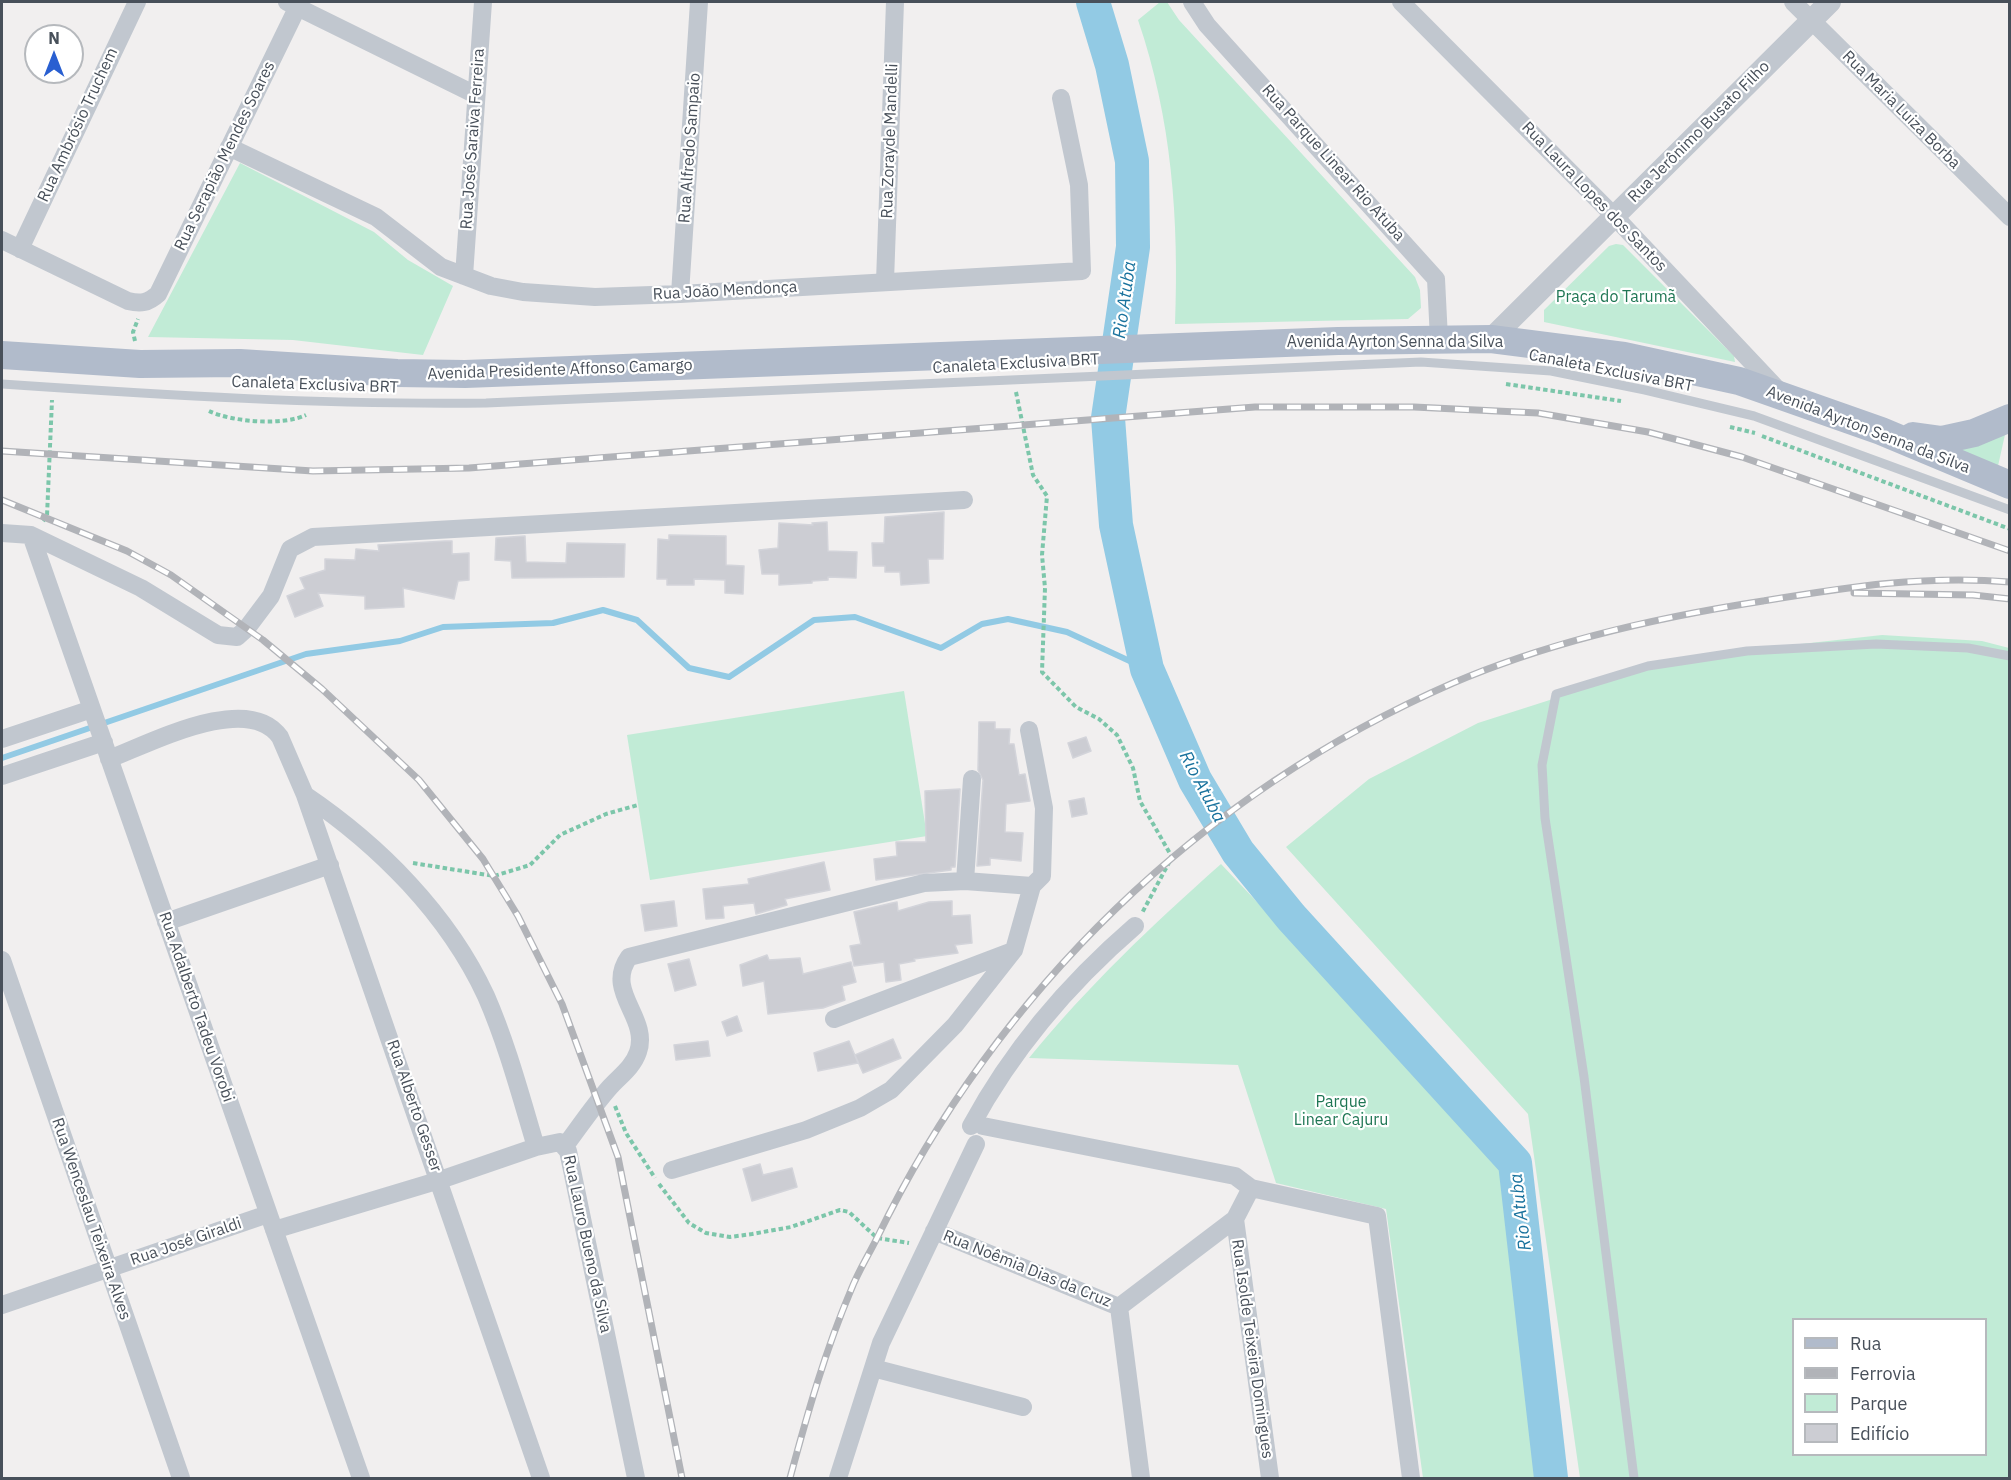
<!DOCTYPE html>
<html>
<head>
<meta charset="utf-8">
<style>
  body { margin:0 }
  #map { position:relative; width:2011px; height:1480px; overflow:hidden; background:#f1efef; font-family:"IBM Plex Sans",sans-serif }
  canvas { display:block }
  .frame { position:absolute; inset:0; border:3px solid #48505a; pointer-events:none }
  .legend { position:absolute; left:1792px; top:1318px; width:195px; height:138px; box-sizing:border-box; background:#fff; border:2px solid #b6b9bd; margin:0; padding:8px 10px; list-style:none; font-size:18px; color:#48505a }
  .legend li { display:flex; align-items:center; gap:12px; height:30px }
  .legend b { width:30px; border:2px solid #b6b9bd }
  .north { position:absolute; left:24px; top:24px; width:60px; height:60px; box-sizing:border-box; background:#fff; border:2px solid #b6b9bd; border-radius:50%; rotate:0deg; font-size:16px; font-weight:700; line-height:24px; text-align:center; color:#48505a }
  .north::after { content:''; display:block; margin:auto; width:21px; height:27px; background:#295fd1; clip-path:polygon(50% 0,100% 100%,50% 72%,0 100%) }
</style>
</head>
<body>
<div id="map">
<canvas width="2011" height="1480"></canvas>
<div class="frame"></div>
<ul class="legend">
<li><b style="height:8px;background:#b1bbcb"></b>Rua</li>
<li><b style="height:8px;background:#b1b3b8"></b>Ferrovia</li>
<li><b style="height:16px;background:#c1ebd6"></b>Parque</li>
<li><b style="height:16px;background:#cccdd3"></b>Edifício</li>
</ul>
<div class="north">N</div>
</div>
<script>
const g = document.querySelector('canvas').getContext('2d');
g.lineJoin = 'round';
function paint(path, color) { g.fillStyle = color; g.fill(path, 'evenodd'); }
function trace(path, color, width, dash) { g.strokeStyle = color; g.lineWidth = width; g.lineCap = dash ? 'butt' : 'round'; g.setLineDash(dash || []); g.stroke(path); }
function label(font, color, halo, rows, align = 'center') {
  g.font = font + ' "IBM Plex Sans",sans-serif'; g.lineWidth = 4.5; g.setLineDash([]); g.textBaseline = 'middle'; g.strokeStyle = halo; g.fillStyle = color; for (const [text, x, y, turn = 0] of rows) {
    g.save(); g.translate(x, y); g.rotate((+turn || 0) * Math.PI / 180); g.textAlign = isNaN(turn) ? turn : align; if (halo) g.strokeText(text, 0, 0); g.fillText(text, 0, 0); g.restore();
  }
}
const green = new Path2D(`
  M1160,2H1167L1179,20L1415,277L1420,290L1421,308L1408,319L1175,324C1179,220 1172,119 1138,20Z
  M240,163L374,232L408,260L453,286L423,355L293,340L148,337Z
  M1616,244L1623,245L1734,356L1735,362L1544,322V310L1609,246Z
  M2006,430L1998,466L1950,448Z
  M1882,635L1982,641L2009,648V1478H1580L1528,1114L1286,847L1369,779L1478,723L1684,657ZM1794,1320H1986V1454H1794Z
  M904,691L927,836L650,880L627,735Z
  M1221,864L1500,1158L1542,1478H1423L1386,1209L1276,1183L1238,1065L1029,1058C1089,985 1151,926 1221,864Z`);
const stream = new Path2D(`
  M2,758L306,654L400,641L443,627L553,623L603,610L637,620L689,668L729,677L814,620L855,617L941,648L982,624L1008,619L1067,632L1147,669`);
const river = new Path2D(`
  M1093,2L1112,65L1132,161L1133,247L1108,418L1116,525L1147,669L1195,780L1238,852L1291,917L1515,1163L1551,1478`);
const building = new Path2D(`
  M944,512L943,559H928L929,583L901,585L900,572H885V566H873L872,543H884L885,517Z
  M827,522L828,551L857,552L856,578L828,577V580L812,581V583L779,585V574H762L759,550L778,548L779,523L813,525L812,523Z
  M669,535L726,536V565L744,566L743,594L725,593V580L694,579V585H667V579H657L658,539L669,540Z
  M525,536L526,562L566,563L567,543L625,544L624,577L512,578L511,561L495,560L496,538Z
  M445,541H452V554L469,553V580L458,581L454,599L403,588L404,607L365,609V596L318,593L323,606L295,617L287,596L305,589L300,578L325,570V559L355,560L356,549L379,551L378,545Z
  M979,722H995V729H1010L1009,744H1014L1019,775L1025,774L1030,801L1006,804L1005,832L1023,833L1021,861L990,858V865L977,866L983,780L978,770Z
  M1086,737L1091,751L1073,758L1068,743Z
  M960,789L955,867H951V870L876,880L874,859L897,856L896,842H926L925,791Z
  M1084,798L1087,814L1072,817L1069,801Z
  M824,862L830,890L785,899L787,905L756,914L754,903L723,906L724,918L706,919L703,889L749,884L748,879Z
  M674,901L677,926L645,931L641,905Z
  M952,901V916L970,915L972,943L955,945L958,953L914,959L915,961L899,964L901,980L886,982L884,962L854,966L850,946L861,944L854,912L892,903L897,902L898,911L929,902Z
  M767,955L769,960L800,958L803,974L851,962L856,982L842,986L845,1000L823,1008L768,1014L764,981L743,986L740,965Z
  M689,959L696,985L675,991L668,964Z
  M737,1016L742,1031L727,1036L722,1022Z
  M893,1039L901,1058L863,1073L855,1055Z
  M708,1041L710,1056L676,1060L674,1045Z
  M849,1041L858,1063L818,1071L814,1053Z
  M760,1164L763,1175L792,1168L797,1187L752,1201L743,1169Z`);
const path = new Path2D(`
  M135,341L133,332L138,319
  M1506,384L1621,401
  M1016,392L1033,475L1047,496L1042,555L1045,588L1042,672L1076,707L1099,719L1117,735L1133,768L1140,801L1172,857L1142,913
  M209,411C232,422 283,426 306,415
  M1730,427L1755,433
  M1762,436L2010,529
  M43,521L47,516L52,400
  M413,863L494,876L530,865L560,835L606,814L638,805
  M615,1106L626,1133L655,1178
  M659,1184L689,1223L706,1233L730,1237L752,1234L791,1227L840,1210L849,1212L877,1238L909,1243`);
const service = new Path2D(`
  M2,384C163,395 324,405 486,403L1421,362L1551,371L1645,390L1754,416L2010,510
  M1634,1478L1584,1077L1545,818L1542,765L1556,694L1648,666L1747,651L1876,644L1968,648L2010,656`);
const minor = new Path2D(`
  M287,2L476,95
  M1192,2L1207,25L1436,279L1439,339
  M1401,2L1615,217L1780,392
  M1793,2L2010,217
  M229,147L376,217L441,267L491,286L523,292L595,297L680,294L1082,271L1079,185L1061,98
  M2,240L128,301C141,304 148,303 158,294L300,2
  M20,249L137,2
  M464,276L483,2
  M885,281L895,2
  M680,294L699,2
  M2,533L31,535L141,588L218,635L237,637L247,628L271,596L290,549L313,537L964,500
  M31,535L361,1478
  M2,739L92,709
  M109,759C149,744 248,691 280,737L305,795L541,1478
  M2,776L104,742
  M305,795C379,845 448,914 486,996C507,1044 521,1097 536,1147L560,1142L568,1151L636,1478
  M965,881L972,779
  M166,922L330,865
  M2,960L181,1478
  M834,1019L1013,951
  M971,1126C1012,1050 1069,983 1135,926
  M983,1126L1235,1176L1251,1188L1377,1216L1411,1478
  M565,1146C580,1126 594,1105 610,1087C620,1076 633,1067 638,1052C650,1017 604,992 629,957L924,883L965,881L1032,886L1042,876L1044,808L1029,730
  M672,1170L806,1130L860,1108L891,1090L955,1025L1014,950L1032,886
  M1235,1219L1270,1478
  M274,1230L440,1180L536,1147
  M934,1231L1119,1307L1235,1219L1251,1188
  M2,1305L268,1214
  M1119,1307L1141,1478
  M873,1368L1023,1407
  M838,1478L881,1343L976,1144`);
const tertiary = new Path2D(`
  M1491,339L1830,2`);
const primary = new Path2D(`
  M2,355L140,364L240,363L397,373L465,374L1338,341L1491,339L1624,356L1739,381L1881,431L2010,485
  M1913,436L1942,440L1974,433L2010,418`);
const rail = new Path2D(`
  M2,451L313,471L469,468L1255,407H1414L1538,413L1648,432L1742,457L2010,551
  M2,500L127,551L171,575L263,640L322,689L419,780L483,859L518,916L562,1004L618,1157L682,1478
  M1854,593L1973,595L2010,599
  M790,1478C807,1415 825,1351 851,1290C858,1272 868,1256 877,1238C997,991 1201,793 1453,683C1551,641 1659,617 1763,601C1849,587 1922,575 2010,582`);
const streetNames = [
  ["Rua Maria Luiza Borba",1901,110,45],
  ["Rua Ambrósio Truchem",78,125,-65],
  ["Rua Jerônimo Busato Filho",1699,132,-45],
  ["Rua José Saraiva Ferreira",473,139,-86],
  ["Rua Zorayde Mandelli",890,141,-88],
  ["Rua Alfredo Sampaio",690,148,-86],
  ["Rua Serapião Mendes Soares",225,156,-64],
  ["Rua Parque Linear Rio Atuba",1333,163,48],
  ["Rua Laura Lopes dos Santos",1594,197,46],
  ["Rua João Mendonça",725,291,-3],
  ["Avenida Ayrton Senna da Silva",1395,342],
  ["Canaleta Exclusiva BRT",1016,364,-3],
  ["Avenida Presidente Affonso Camargo",560,370,-2],
  ["Canaleta Exclusiva BRT",1611,371,11],
  ["Canaleta Exclusiva BRT",315,385,2],
  ["Avenida Ayrton Senna da Silva",1868,430,21],
  ["Rua Adalberto Tadeu Vorobi",196,1007,71],
  ["Rua Alberto Gesser",414,1106,71],
  ["Rua Wenceslau Teixeira Alves",91,1219,71],
  ["Rua José Giraldi",186,1242,-19],
  ["Rua Lauro Bueno da Silva",587,1244,78],
  ["Rua Noêmia Dias da Cruz",1027,1269,22],
  ["Rua Isolde Teixeira Domingues",1252,1349,82]
];
const parkNames = [
  ["Praça do Tarumã",1616,297],
  ["Parque",1341,1102],
  ["Linear Cajuru",1341,1120]
];
const waterNames = [
  ["Rio Atuba",1125,300,-82],
  ["Rio Atuba",1202,787,62],
  ["Rio Atuba",1521,1212,-97]
];
paint(green, '#c1ebd6');
trace(stream, '#92cae4', 6);
trace(river, '#92cae4', 34);
paint(building, '#cccdd3');
trace(building, '#d3d4da', 1.5);
trace(path, '#7cc6aa', 4, [4.5, 3]);
trace(service, '#c1c7cf', 9);
trace(minor, '#c1c7cf', 18);
trace(tertiary, '#c1c7cf', 22);
trace(primary, '#b1bbcb', 28);
trace(rail, '#b1b3b8', 7);
trace(rail, '#fff', 4.5, [14]);
label('16px', '#48505a', '#fff', streetNames);
label('16px', '#1f7654', '#fff', parkNames);
label('italic 18px', '#19729d', '#fff', waterNames);
</script>
</body>
</html>
